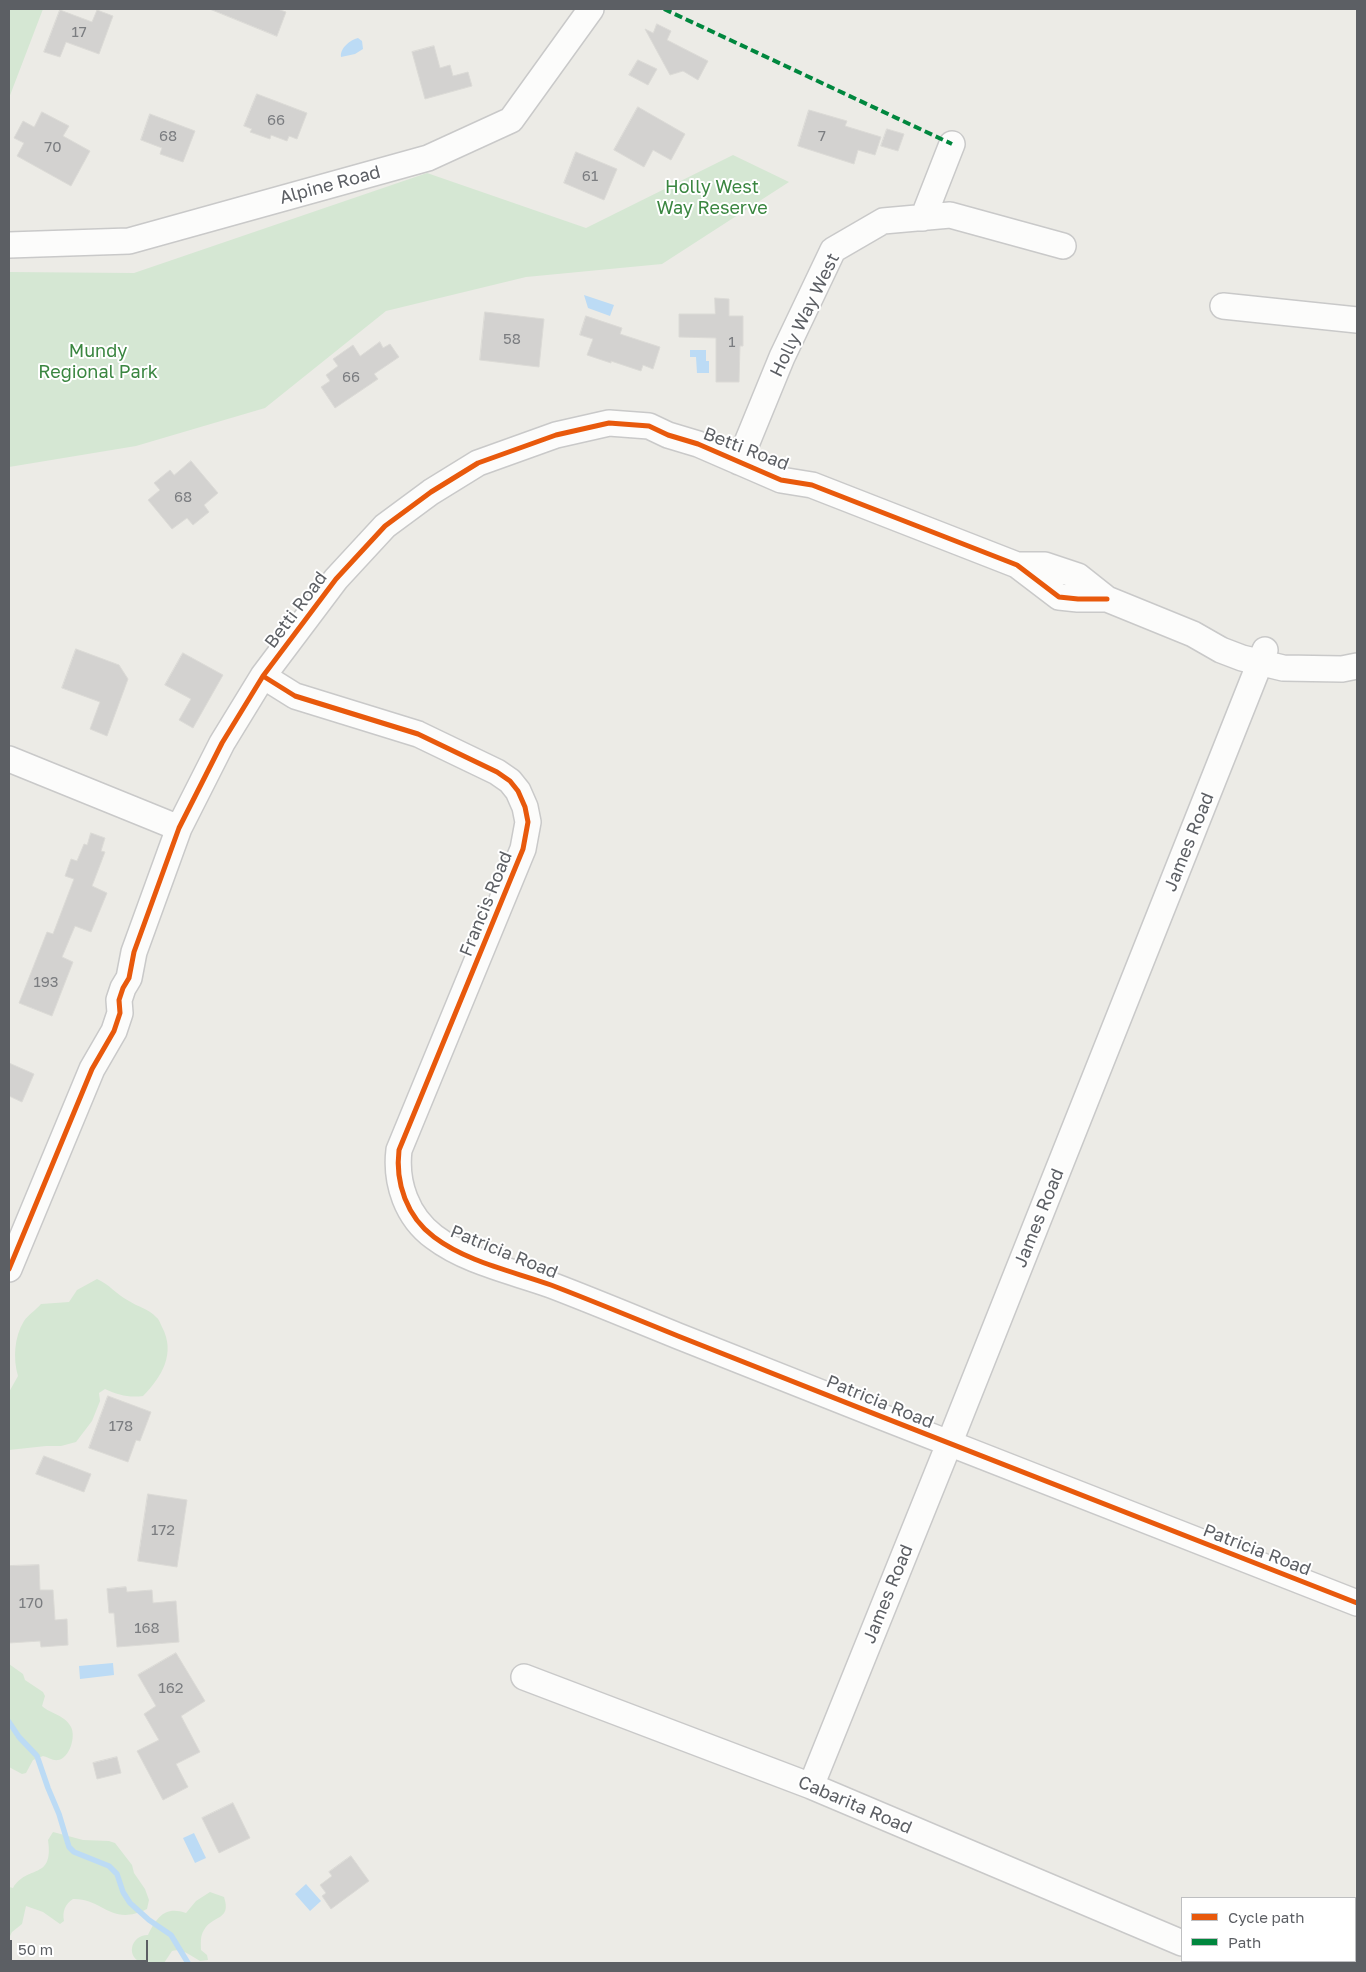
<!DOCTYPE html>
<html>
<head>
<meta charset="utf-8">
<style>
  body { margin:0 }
  #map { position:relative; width:1366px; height:1972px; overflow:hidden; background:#ecebe6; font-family:"Golos Text",sans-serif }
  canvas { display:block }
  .frame { position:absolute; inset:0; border:10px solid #5c5f64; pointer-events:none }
  .legend { position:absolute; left:1181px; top:1897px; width:175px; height:65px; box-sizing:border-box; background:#fff; border:1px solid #bebfc1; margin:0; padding:6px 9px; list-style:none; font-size:15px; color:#5c5f64 }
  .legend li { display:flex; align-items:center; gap:10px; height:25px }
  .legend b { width:25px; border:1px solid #bebfc1 }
  .scale { position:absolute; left:10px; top:1940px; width:138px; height:22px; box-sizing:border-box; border:2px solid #5c5f64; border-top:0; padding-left:6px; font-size:15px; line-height:18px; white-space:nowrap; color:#5c5f64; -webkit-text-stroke:4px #fff; paint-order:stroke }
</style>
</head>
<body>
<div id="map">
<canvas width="1366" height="1972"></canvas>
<div class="frame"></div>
<ul class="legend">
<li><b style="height:6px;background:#e8590c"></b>Cycle path</li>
<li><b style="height:6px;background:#00873e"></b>Path</li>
</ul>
<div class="scale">50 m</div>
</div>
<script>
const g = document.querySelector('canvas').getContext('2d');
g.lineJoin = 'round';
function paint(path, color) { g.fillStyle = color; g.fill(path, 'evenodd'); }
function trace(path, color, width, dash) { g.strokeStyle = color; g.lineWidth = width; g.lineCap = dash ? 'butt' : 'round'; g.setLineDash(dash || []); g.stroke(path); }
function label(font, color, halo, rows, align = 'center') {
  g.font = font + ' "Golos Text",sans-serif'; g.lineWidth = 4; g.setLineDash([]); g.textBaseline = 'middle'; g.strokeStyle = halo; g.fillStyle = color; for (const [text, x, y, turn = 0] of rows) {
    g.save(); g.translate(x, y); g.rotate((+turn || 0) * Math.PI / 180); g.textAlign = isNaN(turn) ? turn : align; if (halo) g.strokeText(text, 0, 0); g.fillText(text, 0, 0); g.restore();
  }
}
const green = new Path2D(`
  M9,9H43L9,98Z
  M733,155L789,182L662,264L526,277L386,311L265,408L136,446L9,467V272L134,273L427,173L586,228Z
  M97,1279C109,1284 117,1295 129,1301C138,1307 149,1309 156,1317C159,1319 160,1323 162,1327C176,1353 162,1377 143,1396C129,1398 118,1395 105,1389L99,1393L100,1401L92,1421L76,1442L61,1446H46L9,1450V1392L18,1376C13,1359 14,1337 24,1321C28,1315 36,1310 41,1304L69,1302L77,1290Z
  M9,1664L23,1674L25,1680L43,1692L45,1696L42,1706C51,1714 65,1715 71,1727C76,1736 70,1758 58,1760C53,1761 48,1757 43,1756L33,1760L26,1773L22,1774L9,1767Z
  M53,1832L83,1840L109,1841L115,1843L132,1865L134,1873L145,1889L149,1900L147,1909C111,1927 103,1898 73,1899C65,1904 62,1912 64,1921L60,1924L43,1912L26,1906L22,1924L12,1932L9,1938V1887L13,1888C27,1864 54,1881 48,1840Z
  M210,1892L224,1897C232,1921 212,1915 204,1930C200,1936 201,1943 201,1950L207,1955L208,1960L200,1961C191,1956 182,1948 172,1951L164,1963C158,1963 150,1965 144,1963C125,1959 130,1935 148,1935C157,1917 165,1906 186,1913L196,1901Z`);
const water = new Path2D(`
  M358,38L362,41L363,49L355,54L341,57C340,48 350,40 358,38Z
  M584,295L614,305L610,316L588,308Z
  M690,350H706V361H709V373H697L696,357H690Z
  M113,1663L114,1675L80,1679L79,1666Z
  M194,1833L206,1858L195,1863L183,1838Z
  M306,1884L321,1901L310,1911L295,1894Z`);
const stream = new Path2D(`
  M9,1722L19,1737L37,1756L48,1788L59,1814L69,1847L74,1852L109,1866L117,1874L123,1892L130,1903L149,1920L171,1935L188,1963`);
const building = new Path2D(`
  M210,9H277L286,12L277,36Z
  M60,10L92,22L97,10L113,16L99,54L66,42L60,57L44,52Z
  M657,24L671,31L667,40L708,61L698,80L683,71L670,75L645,29L653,33Z
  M434,46L440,68L450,65L453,76L468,72L472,86L425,99L412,52Z
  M638,60L657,69L648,85L629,75Z
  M257,94L307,113L297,139L289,136L287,141L271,135L270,139L250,132L252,129L244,126Z
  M638,107L685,134L671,160L653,150L644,167L614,150Z
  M809,110L847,121L845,126L881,137L875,155L858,150L854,164L798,146Z
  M42,112L69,126L63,136L90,151L71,186L17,156L24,143L14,138L23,121L34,127Z
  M150,114L195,131L183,162L160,154L162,148L141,140Z
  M887,129L904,134L898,151L881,146Z
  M576,152L617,169L604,200L564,183Z
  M715,298L729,299V316H743V346H740L739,382H716V338L679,337V314H715Z
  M485,312L544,319L539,367L480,360Z
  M586,316L622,328L620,334L660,347L653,369L643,365L641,371L611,361V363L587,355L593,339L580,335Z
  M380,342L383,348L390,344L399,357L374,374L378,379L335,408L321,387L330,381L326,375L338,366L333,359L353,345L360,356Z
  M191,461L218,493L204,505L209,512L193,525L187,518L172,529L148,500L160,490L154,483L170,470L174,475Z
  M76,649L119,665L128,679L107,736L90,729L100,702L62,688Z
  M183,653L223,675L193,728L179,720L191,699L165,685Z
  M91,833L105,838L101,851L105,852L92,886L107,893L91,932L75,926L62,957L73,962L52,1016L19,1003L47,932L53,934L74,879L65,876L71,859L77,861L84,844L87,845Z
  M9,1063L34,1074L22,1102L9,1096Z
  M108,1396L151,1412L140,1441L136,1440L128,1462L89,1448Z
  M44,1456L91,1474L84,1492L36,1474Z
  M148,1494L187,1500L177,1567L138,1561Z
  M39,1565L40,1590H53L55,1620L67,1619L68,1645L41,1647L40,1641L9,1643V1566Z
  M126,1587L127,1592L152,1590L153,1603L176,1601L179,1642L117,1647L114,1613H109L107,1589Z
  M176,1653L205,1701L181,1716L200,1752L176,1764L188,1787L163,1800L137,1751L159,1740L144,1714L156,1706L138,1675Z
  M117,1757L121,1773L97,1779L93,1763Z
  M233,1803L250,1838L219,1853L202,1818Z
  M351,1856L369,1881L331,1909L322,1896L326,1893L320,1885L332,1876L329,1872Z`);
const minor = new Path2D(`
  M923,218L952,144
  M9,245L129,241L428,158L511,120L591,9
  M1223,306L1357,320
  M739,462L782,357L833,250L883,221L950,215L1063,246
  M1017,565H1045L1078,576L1107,599L1193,634L1221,650L1242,658L1283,668L1342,669L1357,666
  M263,676L295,696L418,734L497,772L510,781L518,791L525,807L528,822L523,849L399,1150C395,1183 407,1217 434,1237C467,1262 512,1271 551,1285C593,1301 636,1319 678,1336C904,1426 1131,1515 1357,1603
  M9,759L179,828
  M9,1269L92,1069L114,1031L120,1013L119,1000L123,988L129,978L134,952L179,828L222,743L263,676L336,579L385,526L431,492L478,463L556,435L609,423L649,426L668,435L698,444L781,480L812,485L1017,565L1059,597L1078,599H1107
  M524,1677L811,1786L1182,1943
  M811,1786L949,1444L1265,650
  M1224,1961L1230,1963`);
const quiet = new Path2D(`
  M664,9L952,144`);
const cycleway = new Path2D(`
  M263,676L295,696L418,734L497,772L510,781L518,791L525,807L528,822L523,849L399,1150C395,1183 407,1217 434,1237C467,1262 512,1271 551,1285C593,1301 636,1319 678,1336C904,1426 1131,1515 1357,1603
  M9,1269L92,1069L114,1031L120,1013L119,1000L123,988L129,978L134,952L179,828L222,743L263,676L336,579L385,526L431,492L478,463L556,435L609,423L649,426L668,435L698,444L781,480L812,485L1017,565L1059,597L1078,599H1107`);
const numberNames = [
  ["17",79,32],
  ["66",276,120],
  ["68",168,136],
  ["7",822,136],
  ["70",53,147],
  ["61",590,176],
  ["58",512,339],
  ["1",732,342],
  ["66",351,377],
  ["68",183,497],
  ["193",46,982],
  ["178",121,1426],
  ["172",163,1530],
  ["170",31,1603],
  ["168",147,1628],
  ["162",171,1688]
];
const streetNames = [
  ["Alpine Road",330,185,-15],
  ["Holly Way West",805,315,-64],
  ["Betti Road",746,449,21],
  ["Betti Road",296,610,-53],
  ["James Road",1189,842,-68],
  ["Francis Road",486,904,-68],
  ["James Road",1039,1218,-68],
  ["Patricia Road",504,1252,22],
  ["Patricia Road",880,1402,22],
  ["Patricia Road",1257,1550,21],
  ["James Road",888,1594,-68],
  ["Cabarita Road",855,1805,23]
];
const parkNames = [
  ["Holly West",712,187],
  ["Way Reserve",712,208],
  ["Mundy",98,351],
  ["Regional Park",98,372]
];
paint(green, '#d5e7d3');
paint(water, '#bcdbf5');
trace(stream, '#bcdbf5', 5.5);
paint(building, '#d3d2d0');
trace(building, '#dbdad6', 1);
trace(minor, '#c9c9c9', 28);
trace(minor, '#fcfcfb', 25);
trace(quiet, '#00873e', 4, [8, 4]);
trace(cycleway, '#e8590c', 5);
label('15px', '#7b7d80', null, numberNames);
label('18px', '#5c5f64', '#fff', streetNames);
label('18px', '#3a8640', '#fff', parkNames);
</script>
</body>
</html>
